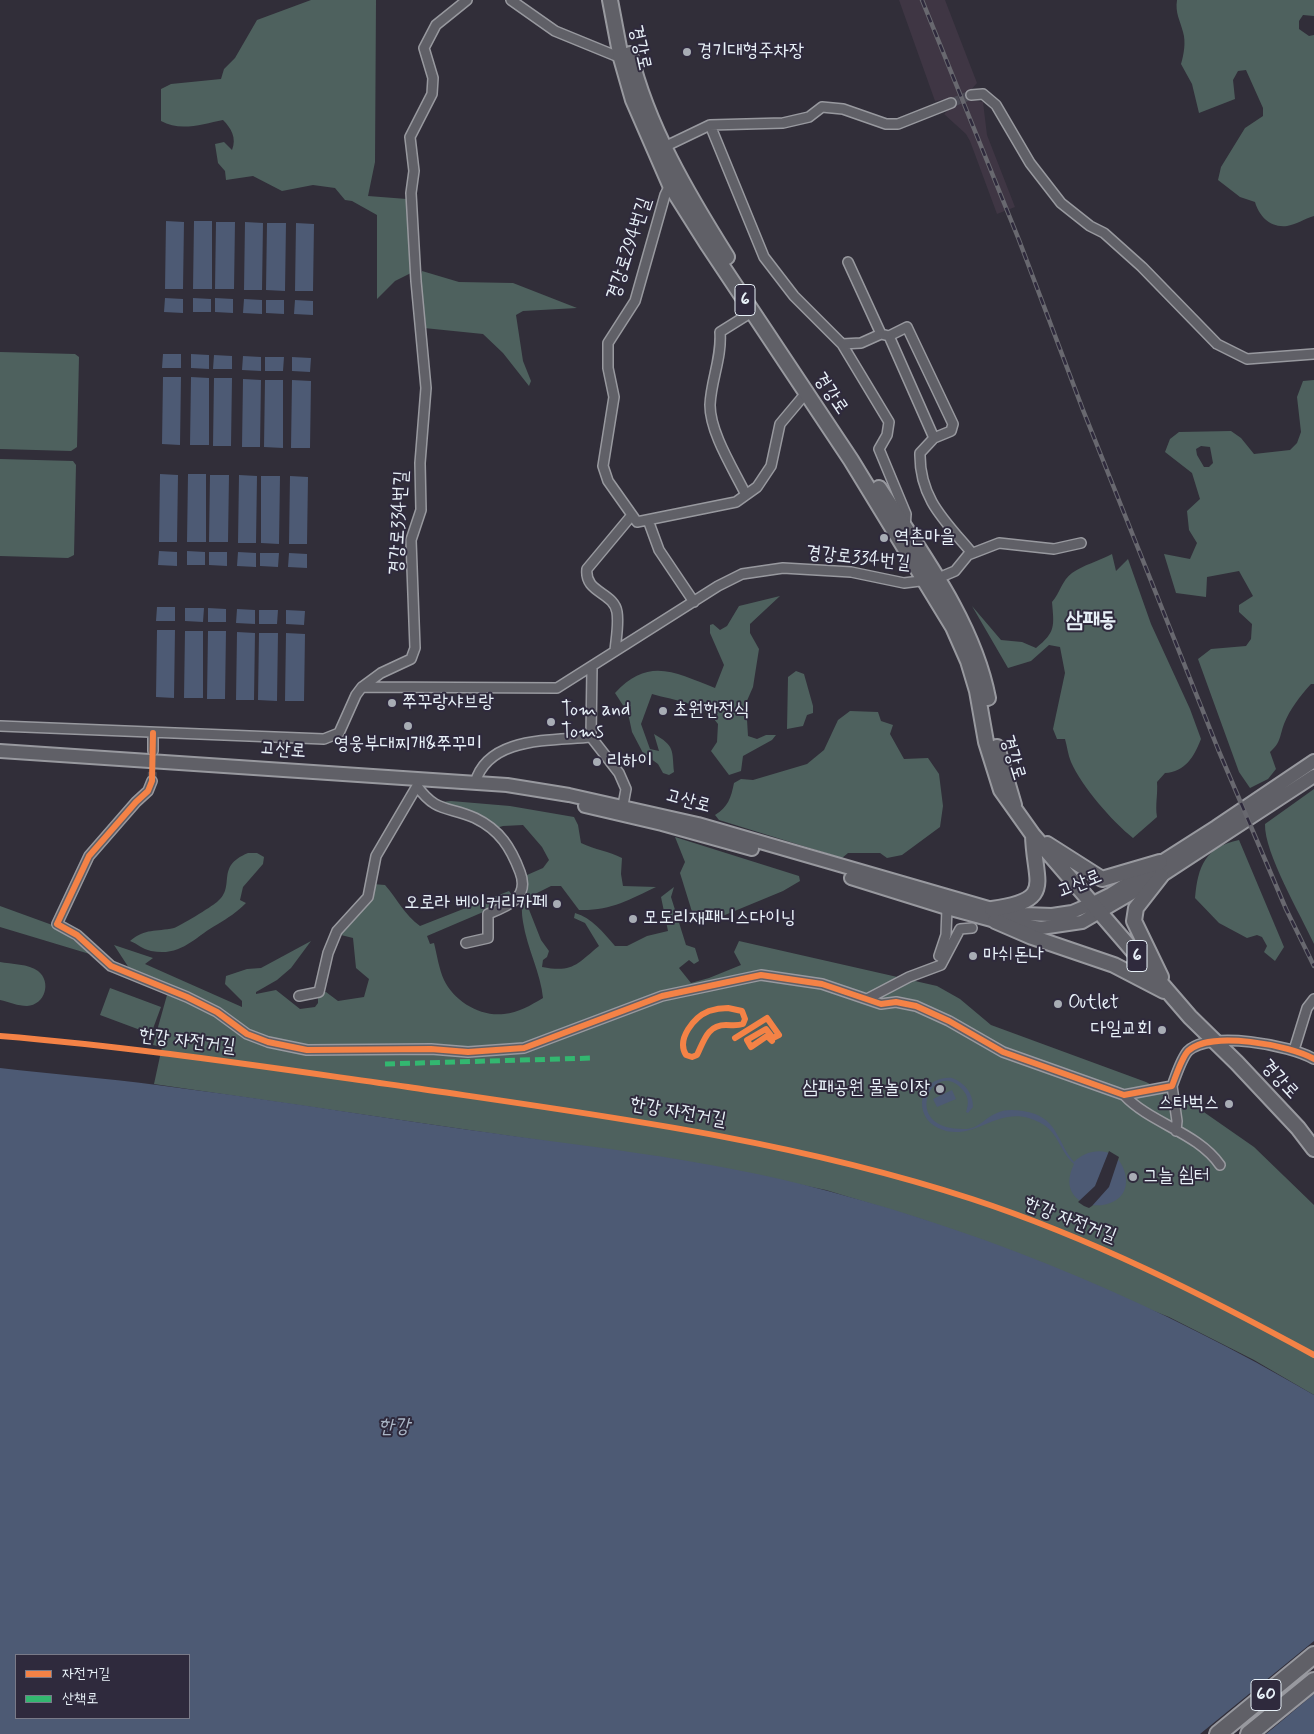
<!DOCTYPE html>
<html>
<head>
<meta charset="utf-8">
<style>
  body { margin:0 }
  #map { position:relative; width:1314px; height:1734px; overflow:hidden; background:#312e39; font-family:Mynerve,"Poor Story",sans-serif }
  canvas { display:block }
  .legend { position:absolute; left:15px; top:1654px; width:175px; height:65px; box-sizing:border-box; background:#2f2a3d; border:1px solid #797a88; margin:0; padding:6px 9px; list-style:none; font-size:15px; color:#e8f1f8 }
  .legend li { display:flex; align-items:center; gap:10px; height:25px }
  .legend b { width:25px; border:1px solid #797a88 }
</style>
</head>
<body>
<div id="map">
<canvas width="1314" height="1734"></canvas>
<ul class="legend">
<li><b style="height:6px;background:#f48246"></b>자전거길</li>
<li><b style="height:6px;background:#33b770"></b>산책로</li>
</ul>
</div>
<script>
const g = document.querySelector('canvas').getContext('2d');
g.lineJoin = 'round';
function paint(path, color) { g.fillStyle = color; g.fill(path, 'evenodd'); }
function trace(path, color, width, dash) { g.strokeStyle = color; g.lineWidth = width; g.lineCap = dash ? 'butt' : 'round'; g.setLineDash(dash || []); g.stroke(path); }
function label(font, color, halo, rows, align = 'center') {
  g.font = font + ' Mynerve,"Poor Story",sans-serif'; g.lineWidth = 4; g.setLineDash([]); g.textBaseline = 'middle'; g.strokeStyle = halo; g.fillStyle = color; for (const [text, x, y, turn = 0] of rows) {
    g.save(); g.translate(x, y); g.rotate((+turn || 0) * Math.PI / 180); g.textAlign = isNaN(turn) ? turn : align; if (halo) g.strokeText(text, 0, 0); g.fillText(text, 0, 0); g.restore();
  }
}
const built = new Path2D(`
  M899,0H945L977,83L969,92L972,100L983,102L987,135L1015,207L997,214L970,141L966,134L944,114L955,104L952,98L935,101Z`);
const green = new Path2D(`
  M311,0H376L375,162L368,196L407,199L411,273L395,281L377,299V215L352,201L345,200L335,188L313,185L282,191L253,176L226,180L225,171L218,163L215,144L224,142L232,150C237,138 231,128 223,120C203,124 180,132 161,121V89L171,84L221,79L224,69L235,58L257,20Z
  M1177,0H1314V16L1303,15L1299,21V29L1309,36L1314,35V216C1306,218 1295,225 1287,226C1270,228 1259,216 1255,202L1240,197L1218,180L1221,167L1245,128L1263,116V108L1246,70L1238,71L1233,80L1235,99L1199,113L1192,84L1181,64C1184,54 1186,42 1183,32C1180,20 1175,13 1177,0Z
  M422,271L459,282L513,283L577,308L523,311L516,315L523,361L531,381L529,386L503,353L483,334L424,328L419,282Z
  M0,352L75,354L79,357L77,447L71,451L0,449Z
  M1314,380V684H1311C1300,696 1290,709 1284,724C1279,738 1281,742 1270,752L1276,769L1268,779L1250,788L1239,772L1198,659L1211,649L1246,646L1251,639L1252,624L1239,612V605L1253,596L1239,571L1207,577L1206,597L1176,593L1164,554L1190,559L1197,543L1189,530L1187,511L1200,499L1192,473L1165,452L1170,439L1179,432L1231,431L1241,438L1254,454L1290,450L1297,443L1301,432L1297,397L1303,381ZM1201,446L1210,447L1213,463L1209,467H1204L1197,455L1196,449Z
  M0,459L73,461L76,465L74,555L68,558L0,556Z
  M1112,554L1116,571L1128,559L1151,624L1190,709L1201,739C1194,757 1185,772 1165,773L1157,782C1158,794 1155,805 1157,817L1133,838C1112,821 1082,787 1071,762C1068,755 1067,746 1065,739H1057L1053,729L1065,673L1060,647L1049,645L1031,661L1008,668L972,606L1001,640L1022,642L1036,648C1056,632 1054,626 1052,602C1060,593 1062,580 1072,573C1083,565 1099,561 1112,554Z
  M780,596L750,624V633L759,649L753,687L746,703L748,736L757,739L766,735H776L772,740L743,756L741,771L729,775L711,751L717,742L718,724C702,702 676,701 652,694L641,724L650,749L659,751L654,734C675,746 672,750 674,772L669,775L663,773L658,764L643,753L632,732L628,713L615,693C649,656 676,673 715,688L724,665L710,633V625L713,624L720,630L727,626L739,606Z
  M796,671L804,674L813,706V713L807,715L803,726L787,729L788,677Z
  M850,711L878,712L881,721L893,725L890,734L904,759L928,758L939,774L943,806L940,827L902,855L887,858L880,853H848L842,858L719,820L715,815C728,807 731,798 734,783L741,779L753,780L807,764L824,750L838,720Z
  M1314,789V944C1301,915 1264,853 1265,824Z
  M451,801L510,806L574,817L578,825L581,843C595,850 609,851 622,858L621,874L623,886L656,887C629,900 610,911 579,910L561,886H551L533,895L528,907L541,940L549,951L547,957L543,960L542,967C573,973 577,964 599,946L585,923L574,918L575,913C592,918 603,932 615,946H627L647,936L668,931L661,897L674,887L671,897L686,945L695,948L699,961L694,964L689,960L679,968L691,983L709,978L741,965L734,952L739,941L937,986L960,999L991,1025L1146,1082L1198,1108L1254,1147L1314,1205V1395L1254,1360L1169,1317L924,1220L826,1190L695,1163L154,1084L162,1047L153,1045L167,995L172,997L174,987L129,968L114,945L153,958L145,964L242,1007V1001L225,984L226,976L247,969L261,968L311,941L291,968L277,980L256,992V994L276,990L300,1009L315,1007L318,1003V993L326,992L338,1001L364,997L369,979L356,968L353,938L337,934L372,884L385,885C398,900 404,914 420,926L509,891L512,895L495,907L427,936L430,944L434,943C437,955 439,969 444,980C454,1001 480,1017 504,1014C518,1013 531,1005 543,998C541,974 527,948 523,922C520,905 524,890 523,872L527,875L543,868L549,860L542,847L523,825L503,826L493,829L441,802Z
  M675,837L799,876L800,881L783,891L708,922H700L693,915L680,873L685,862Z
  M1239,840L1284,947L1275,961L1264,952L1267,946L1262,937L1257,935L1247,938L1219,923L1195,898C1198,866 1205,847 1239,840Z
  M248,853H257L264,857L263,864L243,887L240,900L246,903C237,912 228,918 218,924C194,937 182,957 151,951C142,949 138,944 130,941C146,928 155,932 174,928C180,926 211,907 217,902C237,886 214,867 248,853Z
  M0,906L55,926L93,955L0,927Z
  M0,962C11,964 29,964 38,971C52,982 45,1005 27,1006C18,1006 9,1002 0,1000Z
  M110,988L161,1007L151,1034L100,1015Z`);
const water = new Path2D(`
  M166,221L184,222L183,289H165Z
  M194,221H212V289H193Z
  M216,222H235L234,289H215Z
  M245,222L263,223L262,290H244Z
  M267,223H286L285,291L266,290Z
  M296,223L314,224L313,291H295Z
  M165,298L183,299V313L164,312Z
  M193,298L211,299V312H193Z
  M215,298L233,299V313L215,312Z
  M244,299L262,300V314L243,313Z
  M266,300H284V314L266,313Z
  M295,300L313,301V315L294,314Z
  M163,354H181V368H162Z
  M191,354L209,355V369L191,368Z
  M214,355L232,356V369H213Z
  M243,356L261,357V371L242,370Z
  M265,357H284L283,371H265Z
  M292,357L311,358L310,372L292,371Z
  M163,377H181L180,445L162,444Z
  M191,377L209,378V445H190Z
  M214,378H232L231,446H213Z
  M243,379L261,380L260,447H242Z
  M265,380H283V448L264,447Z
  M292,380L311,381L310,448H291Z
  M160,474L178,475L177,542H159Z
  M188,474H206V542H187Z
  M210,475H229L228,542H209Z
  M239,475L257,476L256,543H238Z
  M261,476H280L279,544L261,543Z
  M290,476L308,477L307,544H289Z
  M159,551L177,552V566L158,565Z
  M187,551L205,552V565H187Z
  M209,552H227V566L209,565Z
  M238,552L256,553V567L237,566Z
  M260,553H279L278,567L260,566Z
  M289,553L307,554V568L288,567Z
  M157,607H175V621H156Z
  M185,608H204L203,622L185,621Z
  M208,608L226,609V622H208Z
  M237,609L255,610V624L236,623Z
  M259,610H278L277,624H259Z
  M286,610L305,611L304,625L286,624Z
  M157,630H175L174,698L156,697Z
  M185,631H203V698H184Z
  M208,631H226L225,699H207Z
  M237,632L255,633L254,700H236Z
  M259,633H278L277,701L258,700Z
  M286,633L305,634L304,701H285Z
  M0,1068C52,1074 105,1078 157,1085C252,1097 347,1112 442,1126C570,1145 704,1157 828,1191C1000,1237 1160,1305 1314,1395V1734H0ZM16,1655H189V1718H16Z
  M952,1078C965,1083 973,1093 973,1107L968,1113L966,1112C969,1103 969,1096 961,1088C932,1058 898,1132 967,1129C979,1128 986,1117 997,1113C1006,1109 1014,1110 1023,1111C1058,1116 1056,1141 1074,1162C1089,1147 1116,1146 1124,1170C1141,1219 1048,1217 1074,1164C1061,1153 1059,1135 1044,1125C1000,1097 976,1146 938,1128C911,1115 920,1075 952,1078Z
  M952,1090L956,1099L937,1107L933,1099Z`);
const pier = new Path2D(`
  M1109,1151L1119,1157L1109,1187L1092,1206L1089,1208L1084,1206L1078,1202L1095,1186Z
  M1314,1641V1694L1266,1734H1200Z`);
const streetTunnel = new Path2D(`
  M951,103L971,95
  M152,781L153,756`);
const street = new Path2D(`
  M467,0L436,25L424,48L433,78L432,94L410,137L414,171L411,193L416,281L426,388L420,463L421,510L411,540L415,648L411,659L381,673L362,687L557,688L718,586L742,574L783,568L851,572L904,583L936,579L955,571L968,555L999,543L1054,549L1081,543
  M511,0L555,31L621,58
  M971,95L983,94L996,105L1030,163L1061,203L1090,226L1104,233L1142,267L1217,344L1247,359L1314,354
  M710,125L764,257L794,296L842,344L889,422L887,435L879,449L906,514L905,528
  M660,149L710,125L783,123L809,117L822,107L843,109L886,124H898L951,103
  M670,185L665,195L635,301L608,343V368L614,397L603,466L608,481L637,522L736,502L757,487L771,466L780,424L806,393
  M848,262L881,334L889,336L934,438L920,453C919,498 945,521 972,553
  M889,336L907,327L953,424L951,431L934,438
  M842,344L861,343L881,334
  M746,495C734,470 710,433 710,405C711,380 722,358 720,332L752,312
  M648,520L659,550L694,602
  M615,651C616,639 619,624 617,612C614,592 584,593 587,569L632,515
  M592,667L591,737L619,773L626,789L623,805
  M0,726L324,739L339,733L356,695L362,687
  M153,733V751
  M152,781L148,791L136,802L89,856L57,924L77,935L111,966L187,997L217,1012L247,1034L268,1042L307,1050L431,1049L468,1052L524,1048L662,996L761,975L822,984L881,1004L896,1002L916,1006L949,1021L1003,1052L1124,1095L1172,1086C1176,1076 1181,1059 1188,1051C1210,1030 1290,1045 1314,1059
  M475,783C488,736 551,741 591,737
  M939,956L946,935L947,908
  M299,996L319,992L328,953L337,931L368,897L376,856L417,786C436,813 448,806 475,818C500,830 511,848 520,872C530,898 508,906 488,914V938L466,943
  M867,999L909,977L941,965L960,929L972,928
  M1294,1050L1307,1008L1314,999
  M1172,1086L1177,1121L1176,1131
  M1124,1095C1151,1124 1197,1132 1220,1165`);
const secondary = new Path2D(`
  M0,751L507,785L569,795L698,824L992,909L1024,914L1052,915L1072,912L1091,904L1111,894L1216,827L1314,761
  M585,806L662,824L752,849
  M851,878L947,908L995,921L1041,928L1082,922L1161,876L1314,776`);
const primary = new Path2D(`
  M610,0L621,58L633,100L670,185L706,242L851,460L953,627L968,661L977,691L986,742L1001,790L1033,835L1190,1017L1237,1063L1298,1128L1314,1149
  M630,54C647,126 688,195 727,257
  M879,488C921,553 973,621 988,698
  M997,747L1014,805
  M1047,844L1102,879L1160,862
  M1161,876L1136,908L1134,921L1161,977
  M992,909C1056,900 1034,883 1033,835
  M995,921L1032,937L1114,965L1164,991`);
const highway = new Path2D(`
  M1218,1734L1314,1655
  M1249,1734L1314,1681`);
const rail = new Path2D(`
  M922,0L1019,240L1083,410L1218,749L1286,909L1314,966`);
const quiet = new Path2D(`
  M385,1064L593,1058`);
const cycleway = new Path2D(`
  M153,733L152,781L148,791L136,802L89,856L57,924L77,935L111,966L187,997L217,1012L247,1034L268,1042L307,1050L431,1049L468,1052L524,1048L662,996L761,975L822,984L881,1004L896,1002L916,1006L949,1021L1003,1052L1124,1095L1172,1086C1176,1076 1181,1059 1188,1051C1210,1030 1290,1045 1314,1059
  M728,1008L742,1011L745,1019L743,1024C737,1026 733,1025 726,1025C707,1025 704,1041 697,1055L692,1057L686,1055C676,1039 694,1017 709,1011C715,1009 722,1008 728,1008Z
  M0,1036C136,1047 272,1068 408,1087C598,1115 788,1139 972,1199C1091,1238 1204,1295 1314,1355
  M735,1038L767,1018L779,1035L773,1038L766,1029L747,1040L751,1047L767,1036L772,1041`);
const markers = [
  [687,52,5,"#a8adb5"],
  [884,538,5,"#a8adb5"],
  [392,703,5,"#a8adb5"],
  [663,711,5,"#a8adb5"],
  [551,722,5,"#a8adb5"],
  [408,726,5,"#a8adb5"],
  [597,762,5,"#a8adb5"],
  [557,904,5,"#a8adb5"],
  [633,919,5,"#a8adb5"],
  [973,956,5,"#a8adb5"],
  [1058,1004,5,"#a8adb5"],
  [1162,1030,5,"#a8adb5"],
  [940,1089,5,"#a8adb5"],
  [1229,1104,5,"#a8adb5"],
  [1133,1177,5,"#a8adb5"]
];
const shields = [
  [745,300,20],
  [1137,956,20],
  [1266,1695,30]
];
const shieldNames = [
  ["6",745,300],
  ["6",1137,956],
  ["60",1266,1695]
];
const streetNames = [
  ["경강로",639,48,77],
  ["경강로294번길",630,249,-72],
  ["경강로",830,394,56],
  ["경강로334번길",400,523,-87],
  ["경강로334번길",858,559,6],
  ["고산로",283,751,4],
  ["경강로",1012,758,73],
  ["고산로",688,802,15],
  ["고산로",1080,885,-22],
  ["한강 자전거길",187,1042,7],
  ["경강로",1279,1080,47],
  ["한강 자전거길",678,1113,10],
  ["한강 자전거길",1070,1221,21]
];
const poiNames = [
  ["경기대형주차장",697,52],
  ["역촌마을",894,538],
  ["쭈꾸랑샤브랑",402,703],
  ["Tom and",561,711],
  ["Toms",561,733],
  ["초원한정식",673,711],
  ["영웅부대찌개&쭈꾸미",408,745,"center"],
  ["리하이",607,762],
  ["오로라 베이커리카페",547,904,"right"],
  ["모도리재패니스다이닝",643,919],
  ["마쉬돈나",983,956],
  ["Outlet",1068,1004],
  ["다일교회",1152,1030,"right"],
  ["삼패공원 물놀이장",930,1089,"right"],
  ["스타벅스",1219,1104,"right"],
  ["그늘 쉼터",1143,1177]
];
const waterNames = [
  ["한강",394,1428]
];
const quarterNames = [
  ["삼패동",1091,622]
];
paint(built, '#3f3644');
paint(green, '#4e615e');
paint(water, '#4d5a74');
paint(pier, '#312e39');
trace(streetTunnel, '#4c4b56', 9, [9, 4.5]);
trace(street, '#98999f', 12);
trace(secondary, '#98999f', 16);
trace(primary, '#98999f', 18);
trace(highway, '#98999f', 20);
trace(street, '#606067', 9);
trace(secondary, '#606067', 12);
trace(primary, '#606067', 14);
trace(highway, '#606067', 16);
trace(rail, '#68686f', 4.5);
trace(rail, '#2f2a3d', 2.5, [8]);
trace(quiet, '#33b770', 5, [10, 5]);
trace(cycleway, '#f48246', 6);
for (const [x, y, r, color] of markers) { const dot = new Path2D(); dot.arc(x, y, r, 0, 2 * Math.PI); g.fillStyle = color; g.fill(dot); trace(dot, '#2f2a3d', 2); }
for (const [x, y, w] of shields) { const box = new Path2D(); box.roundRect(x - w / 2, y - 15.5, w, 31, 4); g.fillStyle = '#2f2a3d'; g.fill(box); trace(box, '#e8f1f8', 1); }
label('bold 18px', '#e8f1f8', null, shieldNames);
label('19px', '#e8f1f8', '#2f2a3d', streetNames);
label('19px', '#e8f1f8', '#2f2a3d', poiNames, 'left');
label('italic 20px', '#abb6c6', '#2f2a3d', waterNames);
label('bold 21px', '#e8f1f8', '#2f2a3d', quarterNames);
</script>
</body>
</html>
